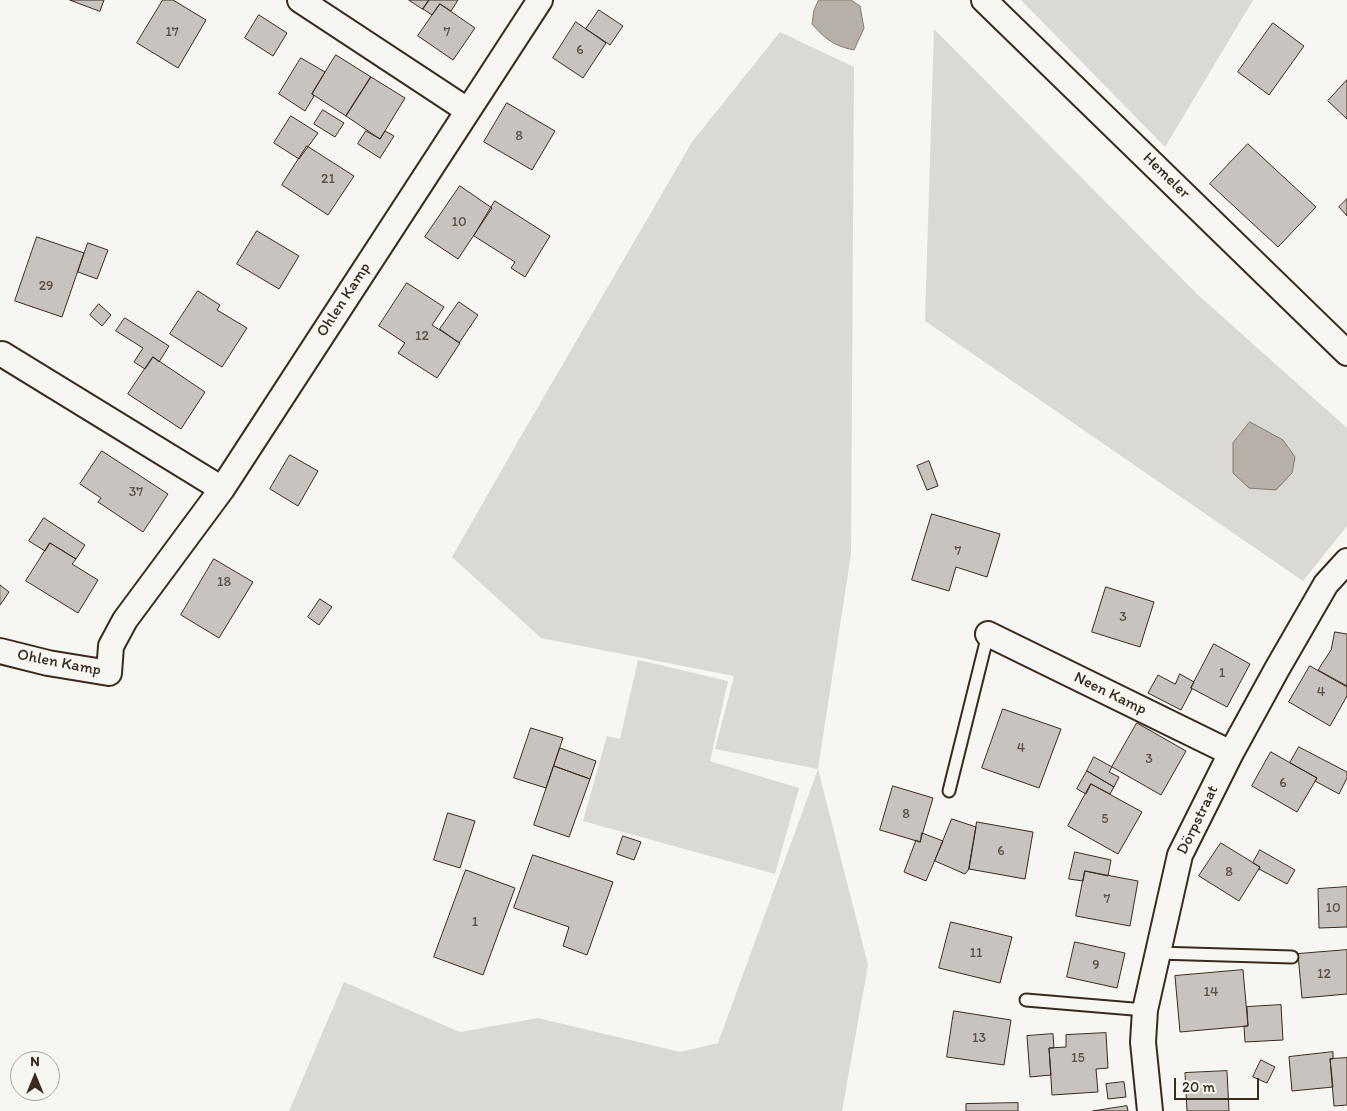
<!DOCTYPE html>
<html>
<head>
<meta charset="utf-8">
<style>
  body { margin:0 }
  #map { position:relative; width:1347px; height:1111px; overflow:hidden; background:#f6f6f2; font-family:Itim,sans-serif }
  canvas { display:block }
  .north { position:absolute; left:10px; top:1051px; width:50px; height:50px; box-sizing:border-box; background:#f6f6f2; border:1px solid #aba49d; border-radius:50%; rotate:0deg; font-size:14px; font-weight:700; line-height:20px; text-align:center; color:#3b2a1e }
  .north::after { content:''; display:block; margin:auto; width:18px; height:22px; background:#3b2a1e; clip-path:polygon(50% 0,100% 100%,50% 72%,0 100%) }
  .scale { position:absolute; left:1174px; top:1078px; width:85px; height:22px; box-sizing:border-box; border:2px solid #3b2a1e; border-top:0; padding-left:6px; font-size:15px; line-height:18px; white-space:nowrap; color:#3b2a1e; -webkit-text-stroke:4px #f6f6f2; paint-order:stroke }
</style>
</head>
<body>
<div id="map">
<canvas width="1347" height="1111"></canvas>
<div class="north">N</div>
<div class="scale">20 m</div>
</div>
<script>
const g = document.querySelector('canvas').getContext('2d');
g.lineJoin = 'round';
function paint(path, color) { g.fillStyle = color; g.fill(path, 'evenodd'); }
function trace(path, color, width, dash) { g.strokeStyle = color; g.lineWidth = width; g.lineCap = dash ? 'butt' : 'round'; g.setLineDash(dash || []); g.stroke(path); }
function label(font, color, halo, rows, align = 'center') {
  g.font = font + ' Itim,sans-serif'; g.lineWidth = 4.5; g.setLineDash([]); g.textBaseline = 'middle'; g.strokeStyle = halo; g.fillStyle = color; for (const [text, x, y, turn = 0] of rows) {
    g.save(); g.translate(x, y); g.rotate((+turn || 0) * Math.PI / 180); g.textAlign = isNaN(turn) ? turn : align; if (halo) g.strokeText(text, 0, 0); g.fillText(text, 0, 0); g.restore();
  }
}
const green = new Path2D(`
  M1021,0H1253L1165,147Z
  M934,29L1197,294L1347,428V526L1303,581L925,321Z
  M780,32L854,67L851,554L818,769L868,965L842,1111H506L509,1103L506,1111H289L344,982L460,1032L538,1018L680,1052L718,1043L818,769L715,749L734,676L541,638L452,557L517,443L692,142Z
  M638,660L728,681L710,761L799,788L775,874L583,821L607,736L620,739Z`);
const water = new Path2D(`
  M819,0H851L860,6L864,28L854,50C834,46 825,39 812,24L814,10Z
  M1250,422L1283,440L1295,457L1292,473L1276,490L1249,488L1233,473V443Z`);
const building = new Path2D(`
  M70,0H104L100,11Z
  M163,0H173L206,20L178,68L137,43Z
  M409,0H429L423,9Z
  M429,0H458L451,11L440,4L432,15L423,9Z
  M440,4L475,28L453,60L418,36Z
  M599,10L623,26L610,45L586,29Z
  M259,15L287,33L273,56L245,38Z
  M576,22L606,43L583,78L553,58Z
  M1273,23L1304,46L1269,95L1238,72Z
  M336,55L371,77L346,116L312,94Z
  M301,58L325,72L312,94L314,96L305,111L279,94Z
  M371,77L405,98L380,139L346,116Z
  M1347,80V119L1328,101Z
  M507,103L555,131L532,170L484,142Z
  M323,110L344,123L335,137L314,124Z
  M291,116L318,133L299,159L274,143Z
  M366,131L380,139L385,131L394,136L380,158L358,144Z
  M1248,144L1316,207L1278,247L1210,184Z
  M307,146L354,176L328,215L282,185Z
  M460,186L492,208L458,259L425,237Z
  M1347,199V216L1339,207Z
  M495,201L550,236L525,277L511,268L515,262L474,236Z
  M257,231L299,256L279,289L237,264Z
  M37,237L84,253L62,317L15,301Z
  M88,243L108,250L97,279L78,272Z
  M407,283L444,307L432,325L460,343L437,378L398,353L405,343L379,326Z
  M198,291L220,305L217,310L247,328L222,367L170,334Z
  M459,302L478,315L459,343L440,329Z
  M99,304L111,315L102,326L90,315Z
  M125,318L169,346L159,362L153,357L145,369L134,362L143,348L116,331Z
  M153,357L205,392L181,429L128,394Z
  M102,451L168,494L143,532L98,502L101,498L80,484Z
  M290,455L318,471L298,506L270,489Z
  M929,461L938,486L927,490L917,466Z
  M932,514L1000,534L987,577L956,567L949,591L912,580Z
  M44,518L85,545L76,559L50,543L45,551L29,541Z
  M50,543L76,559L72,564L98,580L78,613L26,581Z
  M214,559L253,582L219,638L181,615Z
  M0,585L9,592L0,605Z
  M1106,587L1154,602L1140,647L1092,632Z
  M320,599L332,607L319,625L308,617Z
  M1335,632L1347,634V686L1318,670L1331,650Z
  M1214,644L1250,664L1227,707L1191,688Z
  M1310,666L1347,687V696L1330,726L1289,702Z
  M1180,674L1194,682L1191,688L1192,689L1181,710L1148,693L1158,675L1175,684Z
  M1003,709L1061,729L1039,788L982,768Z
  M1137,723L1186,751L1161,795L1112,767Z
  M531,728L563,738L546,788L514,778Z
  M1299,747L1347,772V778L1339,794L1315,781L1317,778L1290,763Z
  M560,748L596,761L590,779L554,766Z
  M1271,752L1317,778L1297,812L1252,786Z
  M1094,757L1112,767L1109,772L1119,777L1114,787L1087,771Z
  M554,766L590,779L569,837L534,825Z
  M1087,771L1114,787L1110,794L1091,784L1086,794L1077,789Z
  M1091,784L1142,812L1118,854L1068,826Z
  M893,786L933,798L920,842L880,830Z
  M448,813L475,821L460,868L434,860Z
  M952,819L976,827L969,869L965,874L935,861Z
  M977,822L1033,832L1025,879L969,869Z
  M922,833L943,841L926,881L904,872L916,840L920,842Z
  M623,836L641,842L634,860L617,854Z
  M1221,843L1260,867L1239,901L1199,876Z
  M1260,850L1295,870L1287,884L1259,869L1260,867L1253,863Z
  M1075,852L1111,860L1108,876L1085,871L1083,881L1069,879Z
  M533,855L613,882L587,955L563,946L569,927L514,908Z
  M466,870L515,888L483,975L434,957Z
  M1085,871L1138,881L1130,926L1076,916Z
  M1347,887V927L1319,928L1318,889Z
  M951,922L1012,937L1000,983L939,968Z
  M1075,942L1125,953L1117,988L1067,977Z
  M1347,950V994L1302,998L1298,954Z
  M1243,970L1248,1026L1180,1032L1175,976Z
  M1281,1005L1283,1040L1245,1042L1244,1026H1248L1247,1007Z
  M954,1011L1011,1020L1004,1065L947,1057Z
  M1106,1033L1108,1068L1096,1069L1098,1092L1052,1095L1049,1048L1066,1047V1035Z
  M1053,1034L1054,1048H1049L1051,1075L1030,1077L1027,1036Z
  M1333,1052V1059H1330L1333,1087L1292,1091L1289,1057Z
  M1347,1058V1105L1334,1106L1330,1059Z
  M1261,1060L1275,1067L1267,1083L1253,1077Z
  M1227,1071L1229,1111H1187L1185,1073Z
  M1124,1082L1126,1097L1108,1099L1106,1084Z
  M1018,1103V1111H966V1104Z
  M1127,1106L1128,1111H1093Z`);
const service = new Path2D(`
  M949,791L988,634
  M1157,953L1292,957
  M1026,1000L1145,1010`);
const minor = new Path2D(`
  M300,0L467,110
  M984,0L1347,353
  M2,354L222,489
  M988,634L1231,753
  M0,651L48,663L109,673L111,646L125,620L222,489L540,0
  M1150,1111L1143,1042L1145,1010L1180,855L1231,753L1277,669L1326,584L1347,561`);
const numberNames = [
  ["17",172,32],
  ["7",447,32],
  ["6",580,50],
  ["8",519,136],
  ["21",328,179],
  ["10",459,222],
  ["29",46,286],
  ["12",422,336],
  ["37",136,492],
  ["7",958,551],
  ["18",224,582],
  ["3",1123,617],
  ["1",1222,673],
  ["4",1321,692],
  ["4",1021,748],
  ["3",1149,759],
  ["6",1283,783],
  ["8",906,814],
  ["5",1105,819],
  ["6",1001,851],
  ["8",1229,872],
  ["7",1107,899],
  ["10",1333,908],
  ["1",475,922],
  ["11",976,953],
  ["9",1096,965],
  ["12",1324,974],
  ["14",1211,992],
  ["13",979,1038],
  ["15",1078,1058]
];
const streetNames = [
  ["Hemeler",1166,176,44],
  ["Ohlen Kamp",344,300,-57],
  ["Ohlen Kamp",59,663,11],
  ["Neen Kamp",1110,694,26],
  ["Dörpstraat",1198,820,-64]
];
paint(green, '#dad9d3');
paint(water, '#b6b0a9');
trace(water, '#857a71', 1);
paint(building, '#c8c3be');
trace(building, '#3b2a1e', 1);
trace(service, '#3b2a1e', 15);
trace(minor, '#3b2a1e', 28);
trace(service, '#f6f6f2', 11);
trace(minor, '#f6f6f2', 24);
label('14px', '#5e5046', null, numberNames);
label('16px', '#3b2a1e', '#f6f6f2', streetNames);
</script>
</body>
</html>
